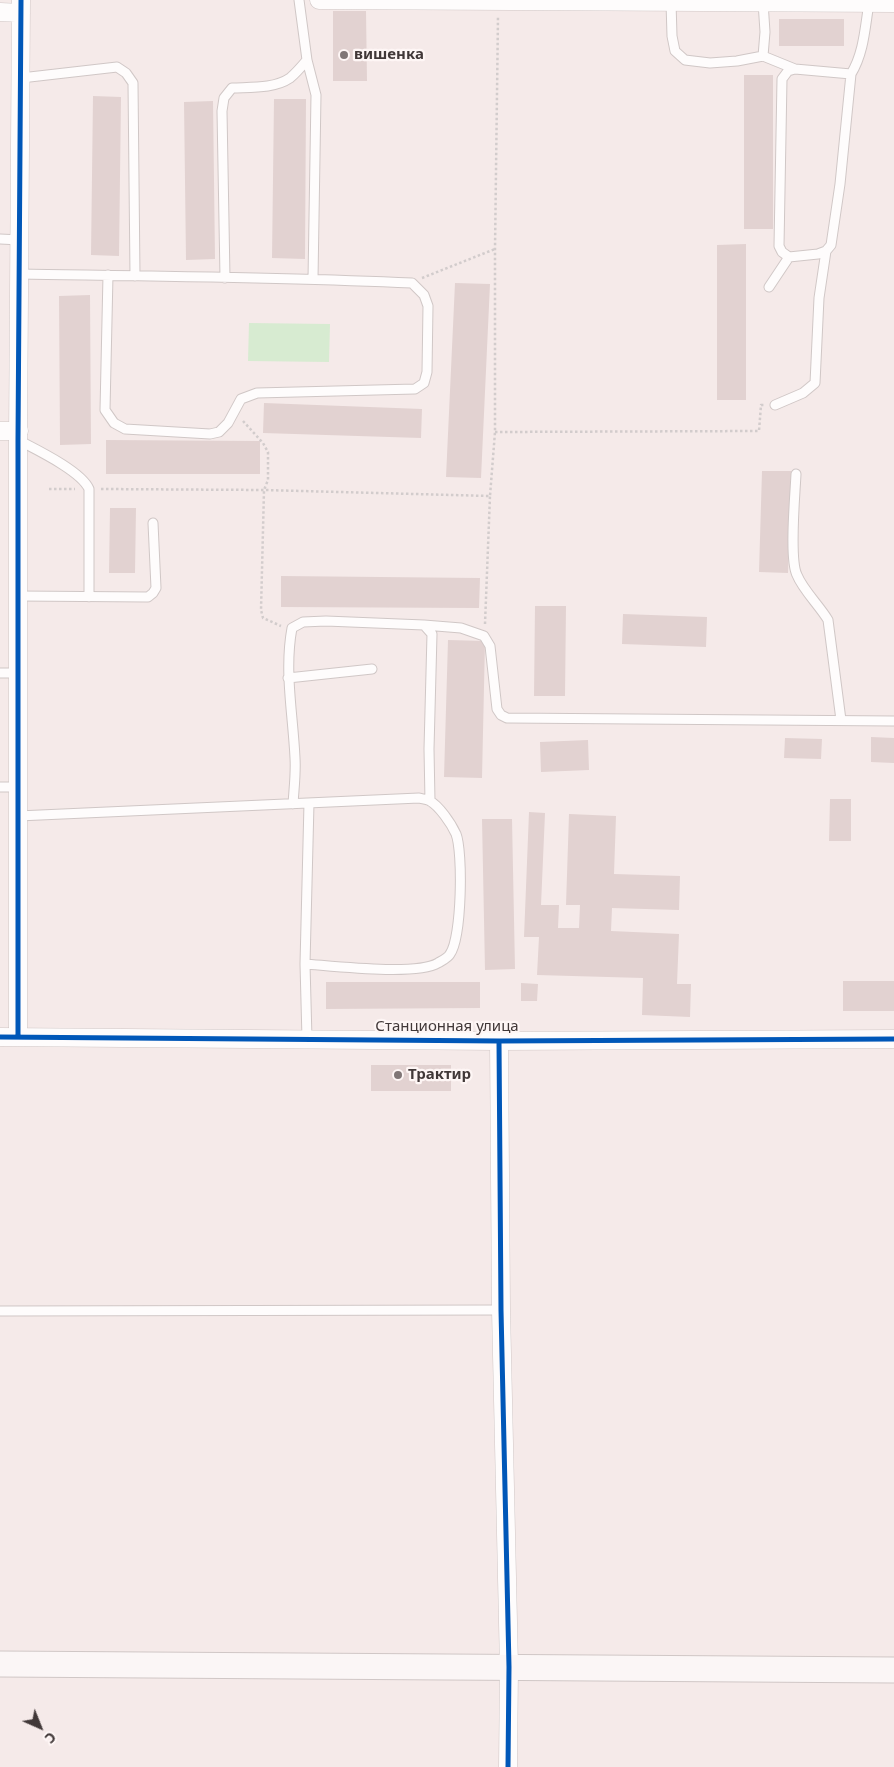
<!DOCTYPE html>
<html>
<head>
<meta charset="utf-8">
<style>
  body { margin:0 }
  #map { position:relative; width:894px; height:1767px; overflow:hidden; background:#f5eae9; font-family:"Noto Sans",sans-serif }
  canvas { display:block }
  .north { position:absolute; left:15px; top:1702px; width:50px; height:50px; -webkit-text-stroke:4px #fef6f5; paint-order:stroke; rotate:136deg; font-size:14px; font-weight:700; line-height:20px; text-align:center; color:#413838 }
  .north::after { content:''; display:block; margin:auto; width:18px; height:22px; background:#413838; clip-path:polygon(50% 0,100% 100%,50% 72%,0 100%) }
</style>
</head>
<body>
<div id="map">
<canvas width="894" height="1767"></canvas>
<div class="north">С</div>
</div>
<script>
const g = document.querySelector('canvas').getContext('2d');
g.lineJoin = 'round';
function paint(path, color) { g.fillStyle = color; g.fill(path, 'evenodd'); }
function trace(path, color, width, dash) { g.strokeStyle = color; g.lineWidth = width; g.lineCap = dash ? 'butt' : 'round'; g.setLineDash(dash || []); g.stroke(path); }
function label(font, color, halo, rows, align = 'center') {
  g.font = font + ' "Noto Sans",sans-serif'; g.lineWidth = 4.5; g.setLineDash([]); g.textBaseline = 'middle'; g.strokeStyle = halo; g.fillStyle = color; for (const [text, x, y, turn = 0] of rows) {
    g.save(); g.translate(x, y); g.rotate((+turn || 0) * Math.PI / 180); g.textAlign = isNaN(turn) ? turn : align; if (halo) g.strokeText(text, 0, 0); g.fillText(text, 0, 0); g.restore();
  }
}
const green = new Path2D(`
  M249,323L330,324L329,362L248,361Z`);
const building = new Path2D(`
  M333,11H366L367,81H333Z
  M779,19H844V46H779Z
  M744,75H773V229H744Z
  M93,96L121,97L119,256L91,255Z
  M274,99H306L305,259L272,258Z
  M213,101L215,259L186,260L184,102Z
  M746,244V400H717V245Z
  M455,283L490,284L481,478L446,477Z
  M90,295L91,444L60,445L59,296Z
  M264,403L422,409L421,438L263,433Z
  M106,440L260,441V474H106Z
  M762,471H791L788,573L759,572Z
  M110,508H136L135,573H109Z
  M281,576L480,578L479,608L281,607Z
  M535,606H566L565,696H534Z
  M623,614L707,617L706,647L622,644Z
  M448,640L485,641L482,778L444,777Z
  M871,737L894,738V763L871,762Z
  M785,738L822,739L821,759L784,758Z
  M588,740L589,770L541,772L540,742Z
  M830,799H851V841H829Z
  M529,812L545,813L541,905H559L558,928H579L580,905H566L569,814L616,816L614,874L680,876L679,910L612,908L611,931L679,934L677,984H691L690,1017L642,1015L643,978L537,975L539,937H524Z
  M482,819H512L515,969L485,970Z
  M843,981H894V1011H843Z
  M326,982H480V1008L326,1009Z
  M521,983L538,984L537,1001H521Z
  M371,1065H451V1091H371Z`);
const path = new Path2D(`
  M422,278L495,249
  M243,421L263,443L268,452V480L264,490L261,610L263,618L281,626
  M495,432L759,431L761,405H765
  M49,489H75
  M101,489L264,490L490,496L495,432V249L498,16
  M485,624L490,496`);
const service = new Path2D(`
  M299,0L307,60L316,95L313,279
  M671,2L672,36L675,51L685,60L710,63L737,61L763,56L795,69L851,74
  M763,56L765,32L763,2
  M21,78L117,67L126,73L133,83L135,276
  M0,239L20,240
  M789,257L782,252L779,246L782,79L788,71L795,69
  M20,274C151,276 282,277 412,283L424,295L428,306L427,372L424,383L415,389L257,393L241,399L228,423L219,432L210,434L125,429L114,423L105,410L108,275
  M225,278L222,111L224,98L232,88C250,87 274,89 290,78C296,73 302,66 307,60
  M769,287L789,257L818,254L826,251
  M775,405L803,393L815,383L819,298L826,251L831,245L840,184L851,74C864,53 865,27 869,3
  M18,440C37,450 81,471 89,489V597
  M796,474C795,496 789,559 797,575C803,590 819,605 828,620L841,720
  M18,596L148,597L153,593L156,588L153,523
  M424,625L461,628L484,636L490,646L497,709L501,715L507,718L894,721
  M0,673H18
  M288,678L372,669
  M0,787H18
  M293,804C294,788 296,773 295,758C293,714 284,671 292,628L303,622L326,621L424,625L432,634L429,749L430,801
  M18,816L419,798C422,799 427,799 430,801C439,806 451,823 456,834C463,852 462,937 450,954C448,958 441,961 438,963C416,976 333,966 305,964
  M307,1039L305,964L309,803
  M0,1311L501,1310`);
const minor = new Path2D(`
  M319,0L894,3
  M0,12L21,13
  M0,431H19
  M0,1037L499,1041L894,1039
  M18,1037V440L21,0
  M499,1041L501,1310L509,1667L508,1767`);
const secondary = new Path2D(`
  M0,1664L894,1670`);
const cycleway = new Path2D(`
  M0,1037L499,1041L894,1039
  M18,1037V440L21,0
  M499,1041L501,1310L509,1667L508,1767`);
const markers = [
  [344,55,5,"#807676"],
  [398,1075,5,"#807676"]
];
const poiNames = [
  ["вишенка",354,55],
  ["Трактир",408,1075]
];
const streetNames = [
  ["Станционная улица",447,1027]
];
paint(green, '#d7ebd1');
paint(building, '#e2d2d1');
trace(service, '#d0c7c6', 11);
trace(minor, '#d0c7c6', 19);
trace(secondary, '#d0c7c6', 27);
trace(path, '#d2cccc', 2.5, [2.5, 2.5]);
trace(service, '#fefcfc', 9);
trace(minor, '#fefcfc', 18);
trace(secondary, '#fbf6f6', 25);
trace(cycleway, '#0057b8', 5);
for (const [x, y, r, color] of markers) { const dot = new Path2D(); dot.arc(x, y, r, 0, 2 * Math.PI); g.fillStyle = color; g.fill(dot); trace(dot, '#fef6f5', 2); }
label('bold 15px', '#413838', '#fef6f5', poiNames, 'left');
label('15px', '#413838', '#fef6f5', streetNames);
</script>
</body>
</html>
